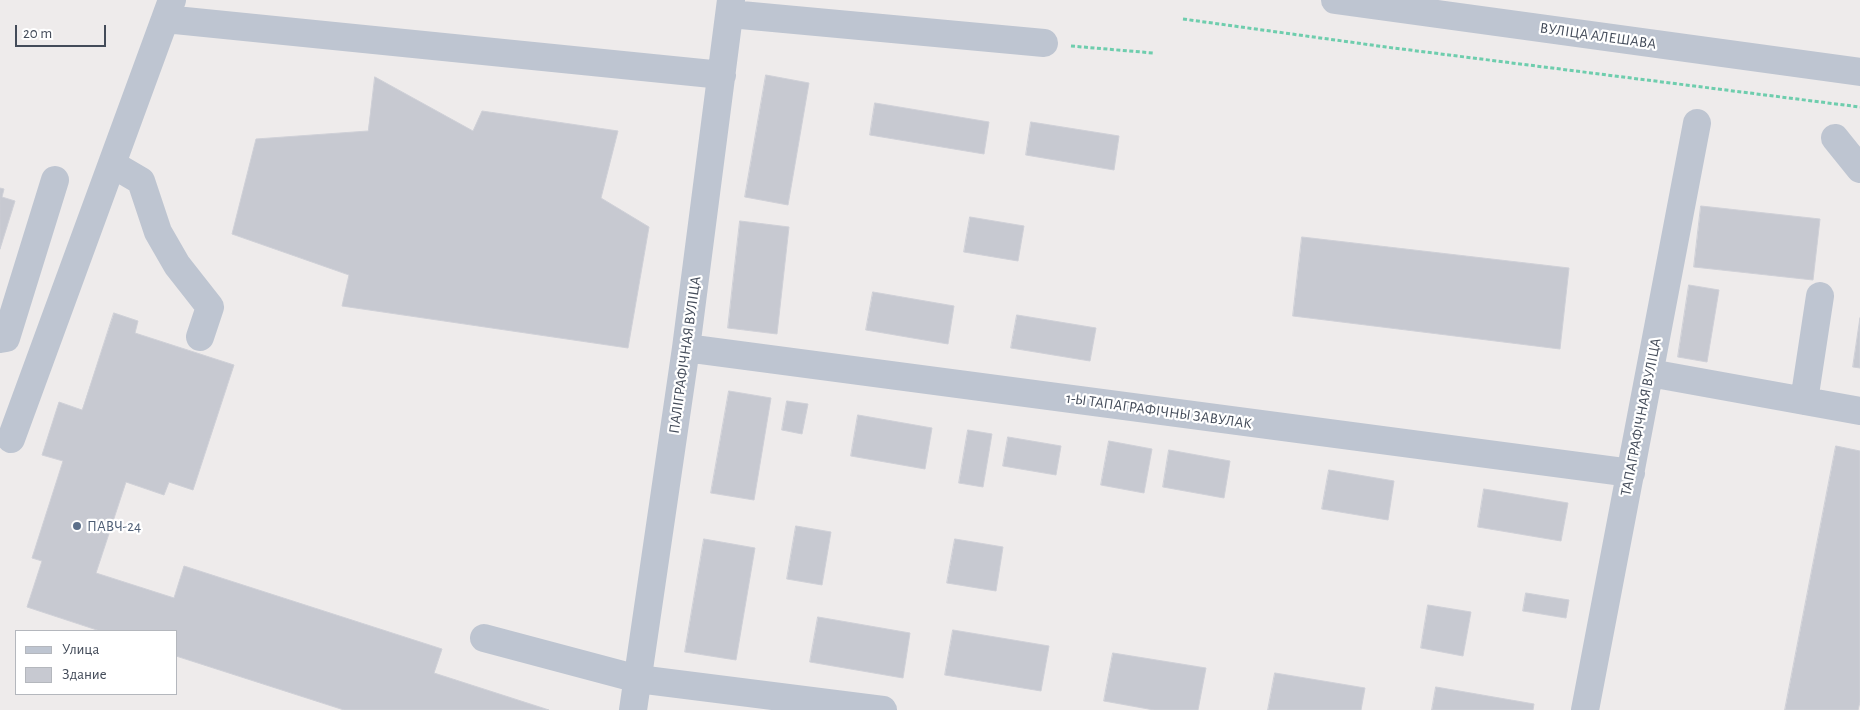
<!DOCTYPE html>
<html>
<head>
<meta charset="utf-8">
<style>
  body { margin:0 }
  #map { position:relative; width:1860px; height:710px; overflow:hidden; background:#eeebeb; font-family:"Alegreya Sans",sans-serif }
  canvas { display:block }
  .legend { position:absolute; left:15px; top:630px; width:162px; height:65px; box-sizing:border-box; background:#fff; border:1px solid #b4b7bd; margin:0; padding:6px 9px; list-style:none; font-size:15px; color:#434b59 }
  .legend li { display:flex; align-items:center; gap:10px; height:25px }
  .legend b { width:25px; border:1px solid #b4b7bd }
  .scale { position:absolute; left:15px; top:25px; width:91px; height:22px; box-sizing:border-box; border:2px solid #434b59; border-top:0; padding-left:6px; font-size:15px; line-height:18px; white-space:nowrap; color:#434b59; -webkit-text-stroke:4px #fff; paint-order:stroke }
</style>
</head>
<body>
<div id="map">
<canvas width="1860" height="710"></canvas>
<ul class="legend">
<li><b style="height:6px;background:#bec5d1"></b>Улица</li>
<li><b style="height:14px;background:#c7c9d1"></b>Здание</li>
</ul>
<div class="scale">20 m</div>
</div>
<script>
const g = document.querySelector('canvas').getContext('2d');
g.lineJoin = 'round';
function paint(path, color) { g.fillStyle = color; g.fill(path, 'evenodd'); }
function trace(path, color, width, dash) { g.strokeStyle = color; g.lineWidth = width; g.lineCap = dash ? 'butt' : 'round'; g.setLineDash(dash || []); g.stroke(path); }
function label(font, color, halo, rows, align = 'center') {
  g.font = font + ' "Alegreya Sans",sans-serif'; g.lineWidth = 4.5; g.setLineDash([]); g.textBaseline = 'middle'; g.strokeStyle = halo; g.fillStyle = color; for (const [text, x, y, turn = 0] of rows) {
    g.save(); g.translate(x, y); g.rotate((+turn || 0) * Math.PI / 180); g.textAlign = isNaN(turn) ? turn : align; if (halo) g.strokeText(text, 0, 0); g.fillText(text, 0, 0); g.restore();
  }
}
const building = new Path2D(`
  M766,75L809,83L788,205L745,197Z
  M375,77L473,131L482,111L618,131L601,198L649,227L628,348L342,306L349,275L232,234L256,139L368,131Z
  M875,103L989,122L984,154L870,135Z
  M1031,122L1119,136L1114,170L1026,155Z
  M0,188L4,189L2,197L15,201L0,249Z
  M1701,206L1820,219L1813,280L1694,267Z
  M970,217L1024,226L1018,261L964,252Z
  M740,221L789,227L777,334L728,328Z
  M1302,237L1569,268L1560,349L1293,316Z
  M1689,285L1719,290L1707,362L1678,357Z
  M873,292L954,306L948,344L866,330Z
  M114,313L138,321L135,333L234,365L193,490L169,482L164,495L126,482L96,573L174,598L184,566L442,649L434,673L549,710H344L176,656V631H100L27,607L42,561L32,558L63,461L42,455L59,402L82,410Z
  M1017,315L1096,328L1090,361L1011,348Z
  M1860,318V368L1853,367Z
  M729,391L771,398L754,500L711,493Z
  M787,401L808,404L802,434L782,430Z
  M858,415L932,428L925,469L851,456Z
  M968,430L992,434L983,487L959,483Z
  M1008,437L1061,446L1056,475L1003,466Z
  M1109,441L1152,449L1144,493L1101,485Z
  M1836,446L1860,451V702L1858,710H1785Z
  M1169,450L1230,461L1224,498L1163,487Z
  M1329,470L1394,481L1388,520L1322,509Z
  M1484,489L1568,503L1561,541L1478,527Z
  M796,526L831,532L822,585L787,579Z
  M704,539L755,548L736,660L685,652Z
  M955,539L1003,547L996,591L947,583Z
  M1526,593L1569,600L1566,618L1523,611Z
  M1428,605L1471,612L1463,656L1421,648Z
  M818,617L910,633L903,678L810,662Z
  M953,630L1049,646L1041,691L945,675Z
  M1113,653L1206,668L1198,710H1154L1104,701Z
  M1275,673L1365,688L1361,710H1268Z
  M1436,687L1534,704L1533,710H1432Z`);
const path = new Path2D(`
  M1183,19L1386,47L1860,107
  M1071,46L1153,53`);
const minor = new Path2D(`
  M1335,0L1860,72
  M730,14L1044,43
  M165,19L722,75
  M1835,138L1860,169
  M112,164L141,181L158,232L177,265L210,307L200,337
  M0,339L6,338L55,180
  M686,348L1631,473
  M1650,373L1860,411
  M1804,401L1820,296
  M11,439L172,0
  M484,638L638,679L883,710
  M633,710L686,348L731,0
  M1585,710L1697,123`);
const markers = [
  [77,526,5,"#5c6f8a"]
];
const streetNames = [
  ["ВУЛІЦА АЛЕШАВА",1598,36,8],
  ["ПАЛІГРАФІЧНАЯ ВУЛІЦА",685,355,-82],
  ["1-Ы ТАПАГРАФІЧНЫ ЗАВУЛАК",1159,411,8],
  ["ТАПАГРАФІЧНАЯ ВУЛІЦА",1641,417,-79]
];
const serviceNames = [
  ["ПАВЧ-24",87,526]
];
paint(building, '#c7c9d1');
trace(building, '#cfd0d7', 1);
trace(path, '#6ecdad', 3, [4, 2.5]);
trace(minor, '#bec5d1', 28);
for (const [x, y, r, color] of markers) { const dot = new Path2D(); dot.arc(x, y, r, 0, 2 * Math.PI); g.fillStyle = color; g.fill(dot); trace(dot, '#fff', 2); }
label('15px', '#434b59', '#fff', streetNames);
label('15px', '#4e5e75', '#fff', serviceNames, 'left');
</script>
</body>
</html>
